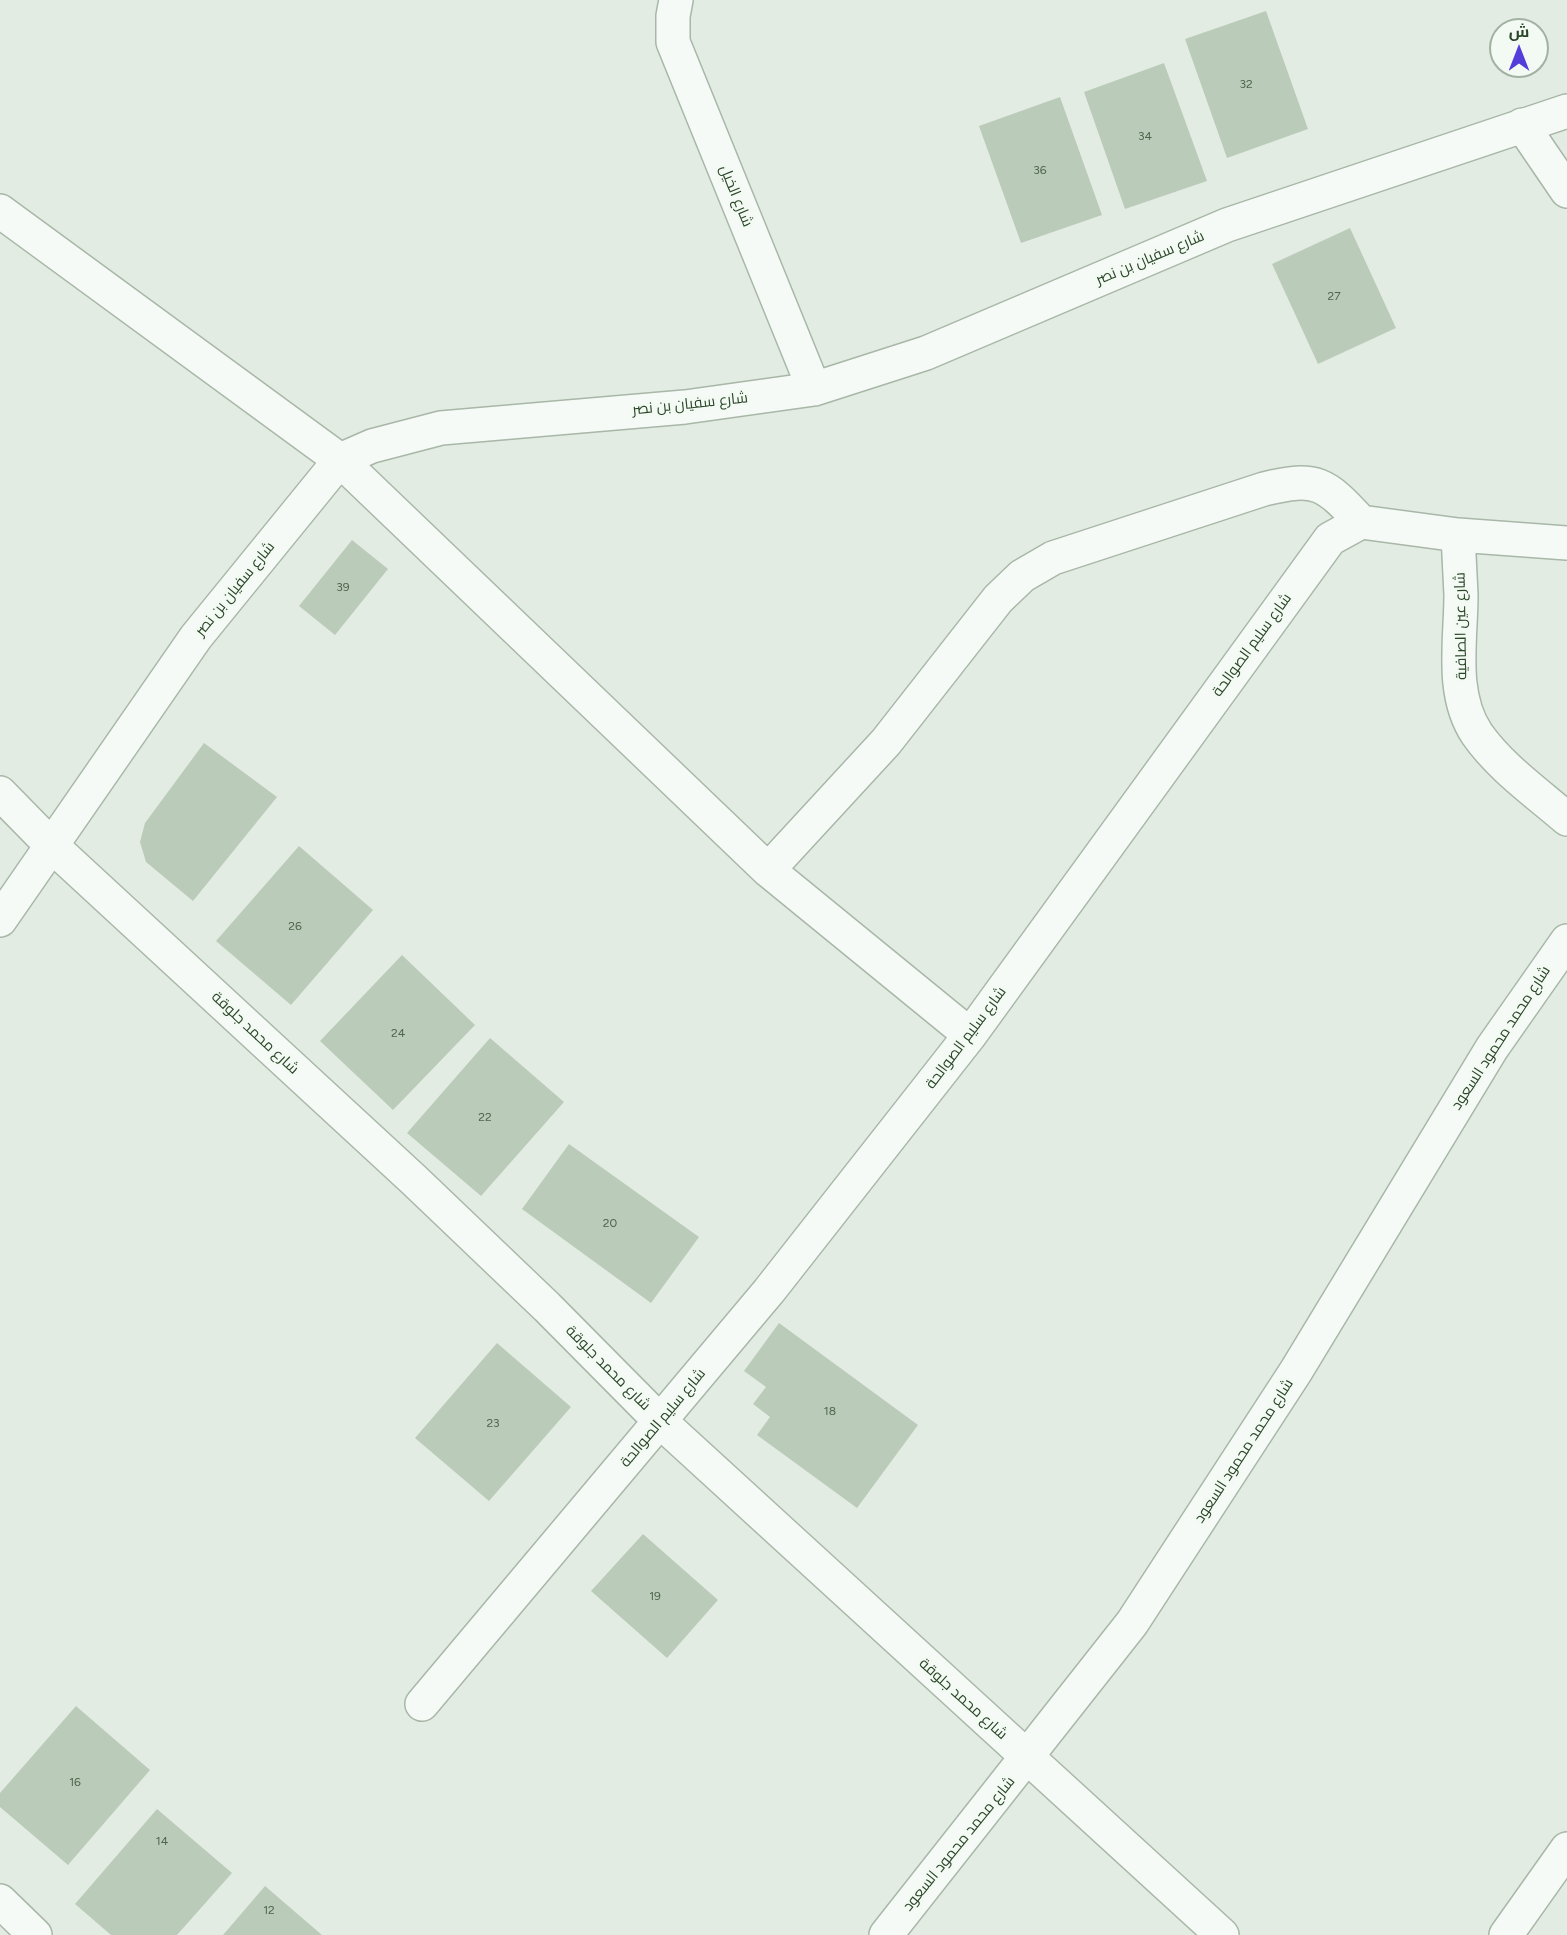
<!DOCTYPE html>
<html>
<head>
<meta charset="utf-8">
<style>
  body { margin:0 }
  #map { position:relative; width:1567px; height:1935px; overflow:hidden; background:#e3ece3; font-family:Figtree,Cairo,sans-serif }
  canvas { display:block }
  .north { position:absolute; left:1489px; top:18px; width:60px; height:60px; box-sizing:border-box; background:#f3f9f3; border:2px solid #a3b1a2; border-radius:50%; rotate:0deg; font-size:16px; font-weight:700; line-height:24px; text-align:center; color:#2a4628 }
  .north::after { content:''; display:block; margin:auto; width:21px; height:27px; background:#553ddc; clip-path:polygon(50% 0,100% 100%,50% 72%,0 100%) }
</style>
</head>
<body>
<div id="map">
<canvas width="1567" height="1935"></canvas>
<div class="north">ش</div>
</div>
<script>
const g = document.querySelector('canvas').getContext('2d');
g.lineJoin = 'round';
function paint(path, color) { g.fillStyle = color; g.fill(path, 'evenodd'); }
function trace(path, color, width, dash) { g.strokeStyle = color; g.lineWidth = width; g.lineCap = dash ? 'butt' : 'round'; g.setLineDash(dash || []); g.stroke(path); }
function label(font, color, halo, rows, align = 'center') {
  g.font = font + ' Figtree,Cairo,sans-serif'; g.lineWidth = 6; g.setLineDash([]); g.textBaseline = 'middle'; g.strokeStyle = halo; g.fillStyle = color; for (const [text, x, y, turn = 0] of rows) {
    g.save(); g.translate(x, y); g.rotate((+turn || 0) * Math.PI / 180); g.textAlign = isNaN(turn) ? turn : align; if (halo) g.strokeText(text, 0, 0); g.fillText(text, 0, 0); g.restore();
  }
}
const building = new Path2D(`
  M1266,11L1308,129L1227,158L1185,39Z
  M1164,63L1207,181L1125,209L1084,92Z
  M1060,97L1102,215L1021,243L979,126Z
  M1350,228L1396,328L1318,364L1272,264Z
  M352,540L388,569L335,635L299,606Z
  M204,743L277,797L193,901L146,862L140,842L145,823Z
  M299,846L373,910L291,1005L216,941Z
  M402,955L475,1025L393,1110L320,1041Z
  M490,1038L564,1102L481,1196L407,1133Z
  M569,1144L699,1237L651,1303L522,1209Z
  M779,1323L918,1425L857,1508L757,1435L770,1417L753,1404L766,1387L744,1371Z
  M497,1343L571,1407L489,1501L415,1438Z
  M643,1534L718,1600L667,1658L591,1591Z
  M76,1706L150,1770L68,1865L0,1807V1793Z
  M157,1809L232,1873L177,1935H111L75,1904Z
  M265,1886L322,1935H223Z`);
const street = new Path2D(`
  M676,0L673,16V42L814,389
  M1522,125L1567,191
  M0,211L340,460L768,870L970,1035
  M1458,535C1459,555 1460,575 1461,595C1461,640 1450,694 1477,734C1500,767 1537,793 1567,819
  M0,793L52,846L414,1180L547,1307L661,1422L1222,1935
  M768,870L886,742L998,599L1022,576L1053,558L1264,489C1317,476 1325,483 1361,522
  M0,920L196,637L340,460L372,446L441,428L685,407L814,389L926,353L1227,225L1567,111
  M422,1704L769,1291L970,1035L1330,539L1361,522L1458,535L1567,543
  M0,1901L35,1935
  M886,1935L1132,1623L1296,1371L1492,1048L1567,941
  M1506,1935L1567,1849`);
const numberNames = [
  ["32",1246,84],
  ["34",1145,136],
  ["36",1040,170],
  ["27",1334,296],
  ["39",343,587],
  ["26",295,926],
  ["24",398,1033],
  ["22",485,1117],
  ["20",610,1223],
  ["18",830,1411],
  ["23",493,1423],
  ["19",655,1596],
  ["16",75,1782],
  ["14",162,1841],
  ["12",269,1910]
];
const streetNames = [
  ["شارع الخيل",736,196,68],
  ["شارع سفيان بن نصر",1150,258,-23],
  ["شارع سفيان بن نصر",690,404,-6],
  ["شارع سفيان بن نصر",235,589,-51],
  ["شارع عين الصافية",1461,626,-91],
  ["شارع سليم الصوالحة",1252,645,-54],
  ["شارع محمد جلوقة",255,1033,43],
  ["شارع سليم الصوالحة",966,1038,-53],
  ["شارع محمد محمود السعود",1501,1038,-57],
  ["شارع محمد جلوقة",608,1368,45],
  ["شارع سليم الصوالحة",663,1418,-50],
  ["شارع محمد محمود السعود",1244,1451,-57],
  ["شارع محمد جلوقة",963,1699,42],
  ["شارع محمد محمود السعود",959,1844,-51]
];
paint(building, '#bacbb9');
trace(street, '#a8b7a7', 36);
trace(street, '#f6faf6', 33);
label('12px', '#4e674c', null, numberNames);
label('15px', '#2a4628', '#f3f9f3', streetNames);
</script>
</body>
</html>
